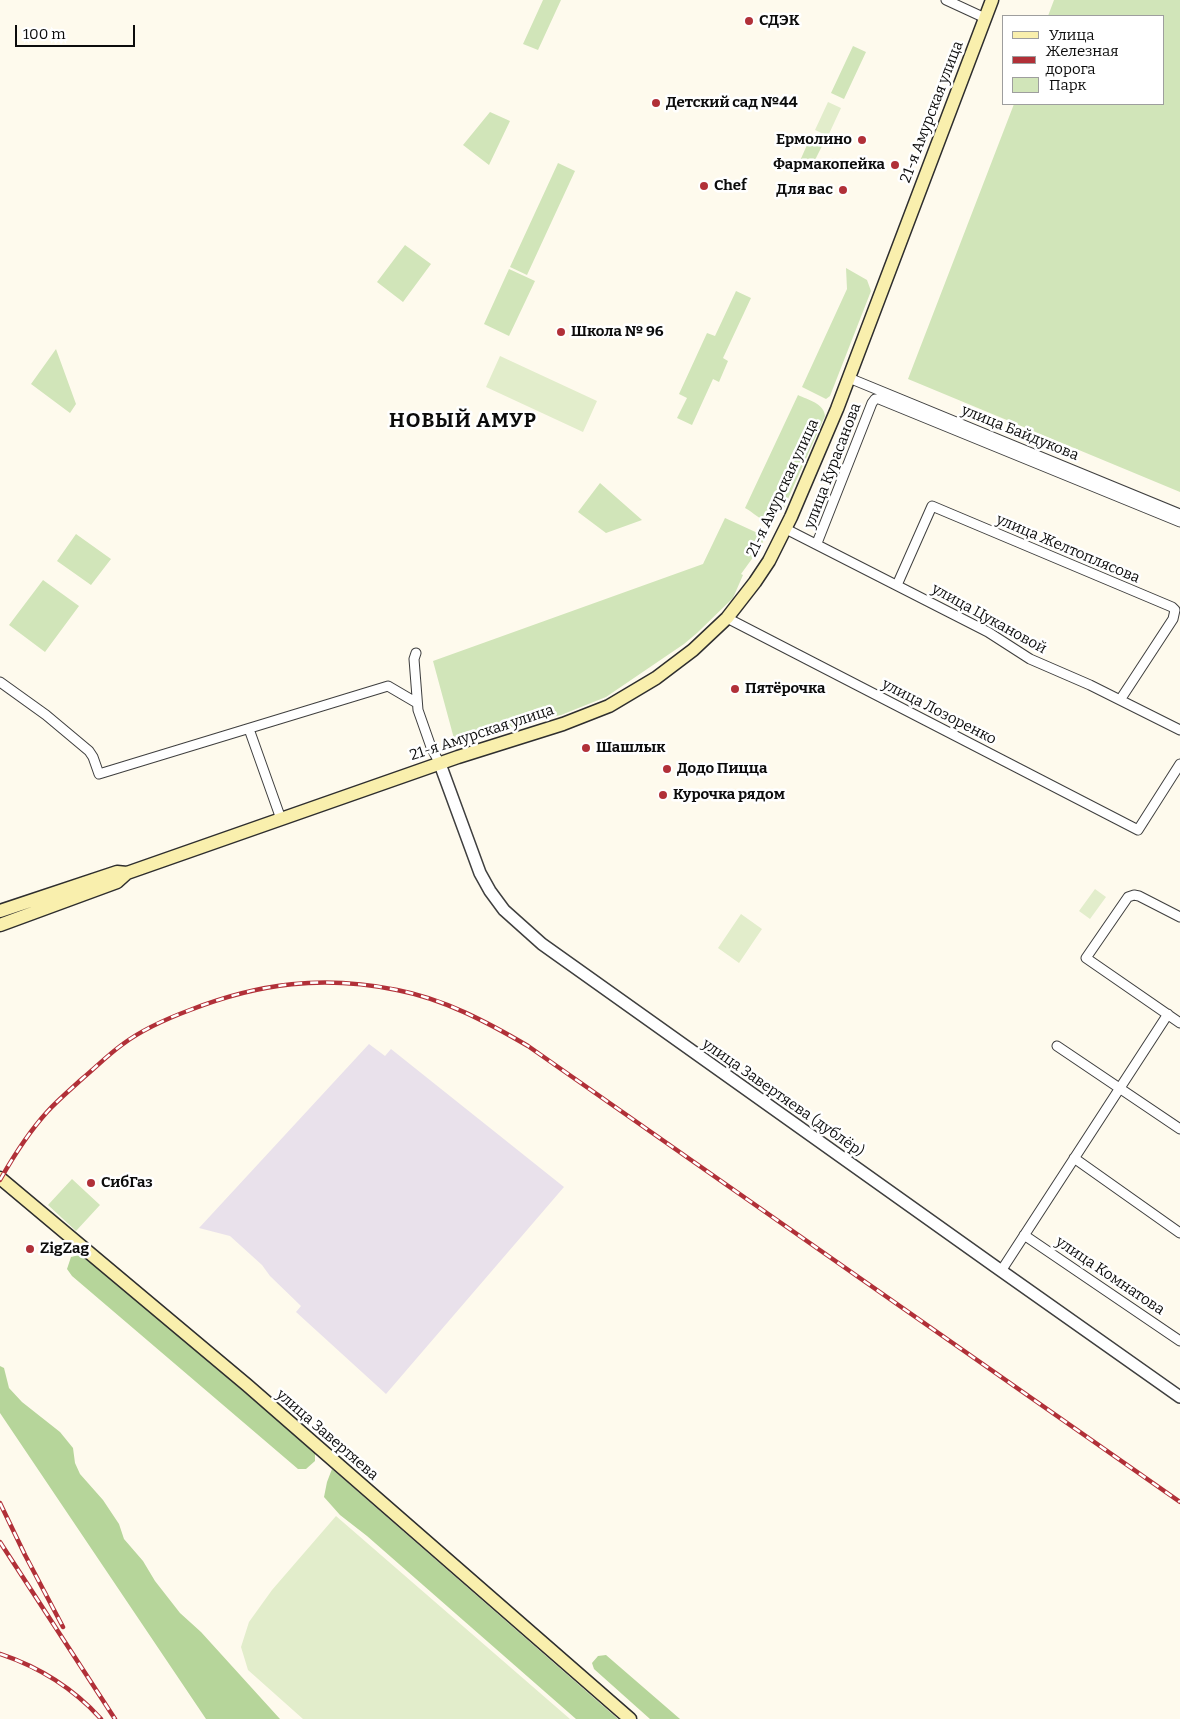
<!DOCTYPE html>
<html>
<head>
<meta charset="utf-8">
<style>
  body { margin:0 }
  #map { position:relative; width:1180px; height:1719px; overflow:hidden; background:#fefaed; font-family:Bitter,serif }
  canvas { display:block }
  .legend { position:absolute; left:1002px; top:15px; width:162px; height:90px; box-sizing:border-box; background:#fff; border:1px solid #9e9e9e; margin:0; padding:6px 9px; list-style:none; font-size:15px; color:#0c0c0c }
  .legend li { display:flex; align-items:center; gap:10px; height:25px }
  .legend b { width:25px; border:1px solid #9e9e9e }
  .scale { position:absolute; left:15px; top:25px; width:120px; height:22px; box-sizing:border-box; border:2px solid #0c0c0c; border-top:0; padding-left:6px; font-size:15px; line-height:18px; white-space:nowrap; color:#0c0c0c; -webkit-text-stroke:4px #fff; paint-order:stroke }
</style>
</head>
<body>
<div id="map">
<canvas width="1180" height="1719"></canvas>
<ul class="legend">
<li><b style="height:6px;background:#f9efad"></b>Улица</li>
<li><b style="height:6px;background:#b13038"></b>Железная дорога</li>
<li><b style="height:14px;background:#d1e5b9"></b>Парк</li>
</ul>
<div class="scale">100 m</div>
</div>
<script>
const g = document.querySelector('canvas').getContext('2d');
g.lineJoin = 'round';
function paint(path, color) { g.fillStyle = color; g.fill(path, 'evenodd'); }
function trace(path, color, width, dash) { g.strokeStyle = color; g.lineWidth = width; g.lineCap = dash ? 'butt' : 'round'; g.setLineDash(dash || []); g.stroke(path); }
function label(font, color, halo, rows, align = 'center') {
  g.font = font + ' Bitter,serif'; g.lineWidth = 5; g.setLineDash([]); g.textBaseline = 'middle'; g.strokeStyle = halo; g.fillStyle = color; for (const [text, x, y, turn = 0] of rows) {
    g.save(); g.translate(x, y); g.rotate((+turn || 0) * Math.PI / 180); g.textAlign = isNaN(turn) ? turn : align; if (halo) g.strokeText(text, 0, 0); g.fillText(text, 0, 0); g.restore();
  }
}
const industrial = new Path2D(`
  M369,1044L385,1056L391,1049L564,1187L386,1394L296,1312L301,1306L270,1276L262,1265L230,1236L199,1228Z`);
const green = new Path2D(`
  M543,0H561L538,50L523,44Z
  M1054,0H1180V492L908,379L1014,104H1164V16H1048Z
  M853,46L866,52L844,99L831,93Z
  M490,112L510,121L489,165L463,145Z
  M811,136L824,142L811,168L799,163Z
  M558,163L575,171L527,275L510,267Z
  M405,245L431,264L403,302L377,282Z
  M846,268L867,280L871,291L830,396L826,399L802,387L847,289Z
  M509,269L535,281L509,336L484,324Z
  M736,291L751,298L723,358L728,361L719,382L713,379L692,425L677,418L687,398L679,394L707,333L715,336Z
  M56,349L76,404L70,413L31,384Z
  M798,395C808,400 824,403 825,416L783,510L780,509L775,520C762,524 755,513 745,508Z
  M600,483L642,520L606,533L578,512Z
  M725,518L762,535L764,537L762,545L741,574L743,575L733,598L697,633L684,644L606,697L561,715L523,723L456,746L433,661L703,564Z
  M76,534L111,559L91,585L57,561Z
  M43,580L79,606L45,652L9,625Z
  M72,1179L100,1205L76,1231L48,1205Z`);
const forest = new Path2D(`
  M79,1255L93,1264L315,1452V1461L306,1469H298L72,1276L67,1269L71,1257Z
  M0,1366L4,1368L9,1388L22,1402L60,1432L73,1448L75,1463L80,1474L103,1500L119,1524L124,1539L143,1561L155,1581L180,1613L201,1632L280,1719H206L0,1413Z
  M332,1469L618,1719H576L367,1536L340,1515L324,1497L327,1482Z
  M606,1655L680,1719H650L594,1669L592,1663L598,1656Z`);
const pitch = new Path2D(`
  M828,102L841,108L828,136L815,130Z
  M500,356L597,401L583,432L486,387Z
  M1095,889L1106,897L1090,919L1079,911Z
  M741,914L762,929L739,963L718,948Z
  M336,1516L570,1719H303L248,1670L241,1647L249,1622L272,1590Z`);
const minor = new Path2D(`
  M946,0L985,18
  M849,378L1180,514
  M786,529L988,632L1030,659L1090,685L1180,730
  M817,543L872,403L875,399H879L1180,522
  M897,585L932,506L1172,607L1175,610L1173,619L1120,700
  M727,618L1138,830L1180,764
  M416,653L414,659L418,710L431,747L440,764
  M0,682L46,715L89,751L93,757L99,774L388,686L417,703
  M249,729L281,819
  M1180,917L1139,896L1134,895L1128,897L1086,958L1180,1023
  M1057,1046L1180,1129
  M1074,1158L1180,1233
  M1024,1235L1180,1341
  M1001,1271L1168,1014`);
const tertiary = new Path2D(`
  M440,764L480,873L490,891L504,910L542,944L993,1265L1180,1397`);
const secondary = new Path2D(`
  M0,911L117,872L127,873L458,757L563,724L609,706L656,678L693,650L727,618L755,582L769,561L791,517L837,409L992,0
  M0,925L117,882L127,873
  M0,1178L247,1385L630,1719`);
const rail = new Path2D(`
  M0,1180C13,1157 29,1132 47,1112C58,1100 71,1089 83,1078C96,1067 109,1054 123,1044C143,1029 166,1019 190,1010C259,983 323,975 397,990C444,999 487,1022 528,1046L1180,1502
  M0,1503L25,1555L63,1627
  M0,1542L115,1719
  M0,1654C39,1667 74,1689 101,1719`);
const markers = [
  [749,21,5,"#b13038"],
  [656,103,5,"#b13038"],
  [862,140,5,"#b13038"],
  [895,165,5,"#b13038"],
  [704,186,5,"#b13038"],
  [843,190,5,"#b13038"],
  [561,332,5,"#b13038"],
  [735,689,5,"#b13038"],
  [586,748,5,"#b13038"],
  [667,769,5,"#b13038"],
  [663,795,5,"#b13038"],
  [91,1183,5,"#b13038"],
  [30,1249,5,"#b13038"]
];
const poiNames = [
  ["СДЭК",759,21],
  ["Детский сад №44",666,103],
  ["Ермолино",852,140,"right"],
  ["Фармакопейка",885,165,"right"],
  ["Chef",714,186],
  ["Для вас",833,190,"right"],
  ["Школа № 96",571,332],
  ["Пятёрочка",745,689],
  ["Шашлык",596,748],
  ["Додо Пицца",677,769],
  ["Курочка рядом",673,795],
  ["СибГаз",101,1183],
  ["ZigZag",40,1249]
];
const streetNames = [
  ["21-я Амурская улица",932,112,-69],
  ["улица Байдукова",1020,433,22],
  ["улица Курасанова",833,466,-69],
  ["21-я Амурская улица",783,488,-65],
  ["улица Желтоплясова",1068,549,23],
  ["улица Цукановой",989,619,29],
  ["улица Лозоренко",939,712,27],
  ["21-я Амурская улица",482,733,-18],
  ["улица Завертяева (дублёр)",783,1098,35],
  ["улица Комнатова",1110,1276,34],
  ["улица Завертяева",327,1435,41]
];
const districtNames = [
  ["НОВЫЙ АМУР",463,421]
];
paint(industrial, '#e9e1eb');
paint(green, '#d1e5b9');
paint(forest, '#b6d59a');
paint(pitch, '#e2edcb');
trace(minor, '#3f3f3f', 11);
trace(tertiary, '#3f3f3f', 14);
trace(secondary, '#2e2e2e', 15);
trace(minor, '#fff', 9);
trace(tertiary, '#fff', 11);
trace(secondary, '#f9efad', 12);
trace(rail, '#b13038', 4.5);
trace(rail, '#fff', 2.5, [8]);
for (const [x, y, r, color] of markers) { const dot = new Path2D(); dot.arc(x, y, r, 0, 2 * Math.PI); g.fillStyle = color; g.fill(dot); trace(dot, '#fff', 2); }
label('bold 15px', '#0c0c0c', '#fff', poiNames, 'left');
label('15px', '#0c0c0c', '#fff', streetNames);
g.letterSpacing = '1px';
label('bold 20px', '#0c0c0c', '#fff', districtNames);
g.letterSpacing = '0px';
</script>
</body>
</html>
